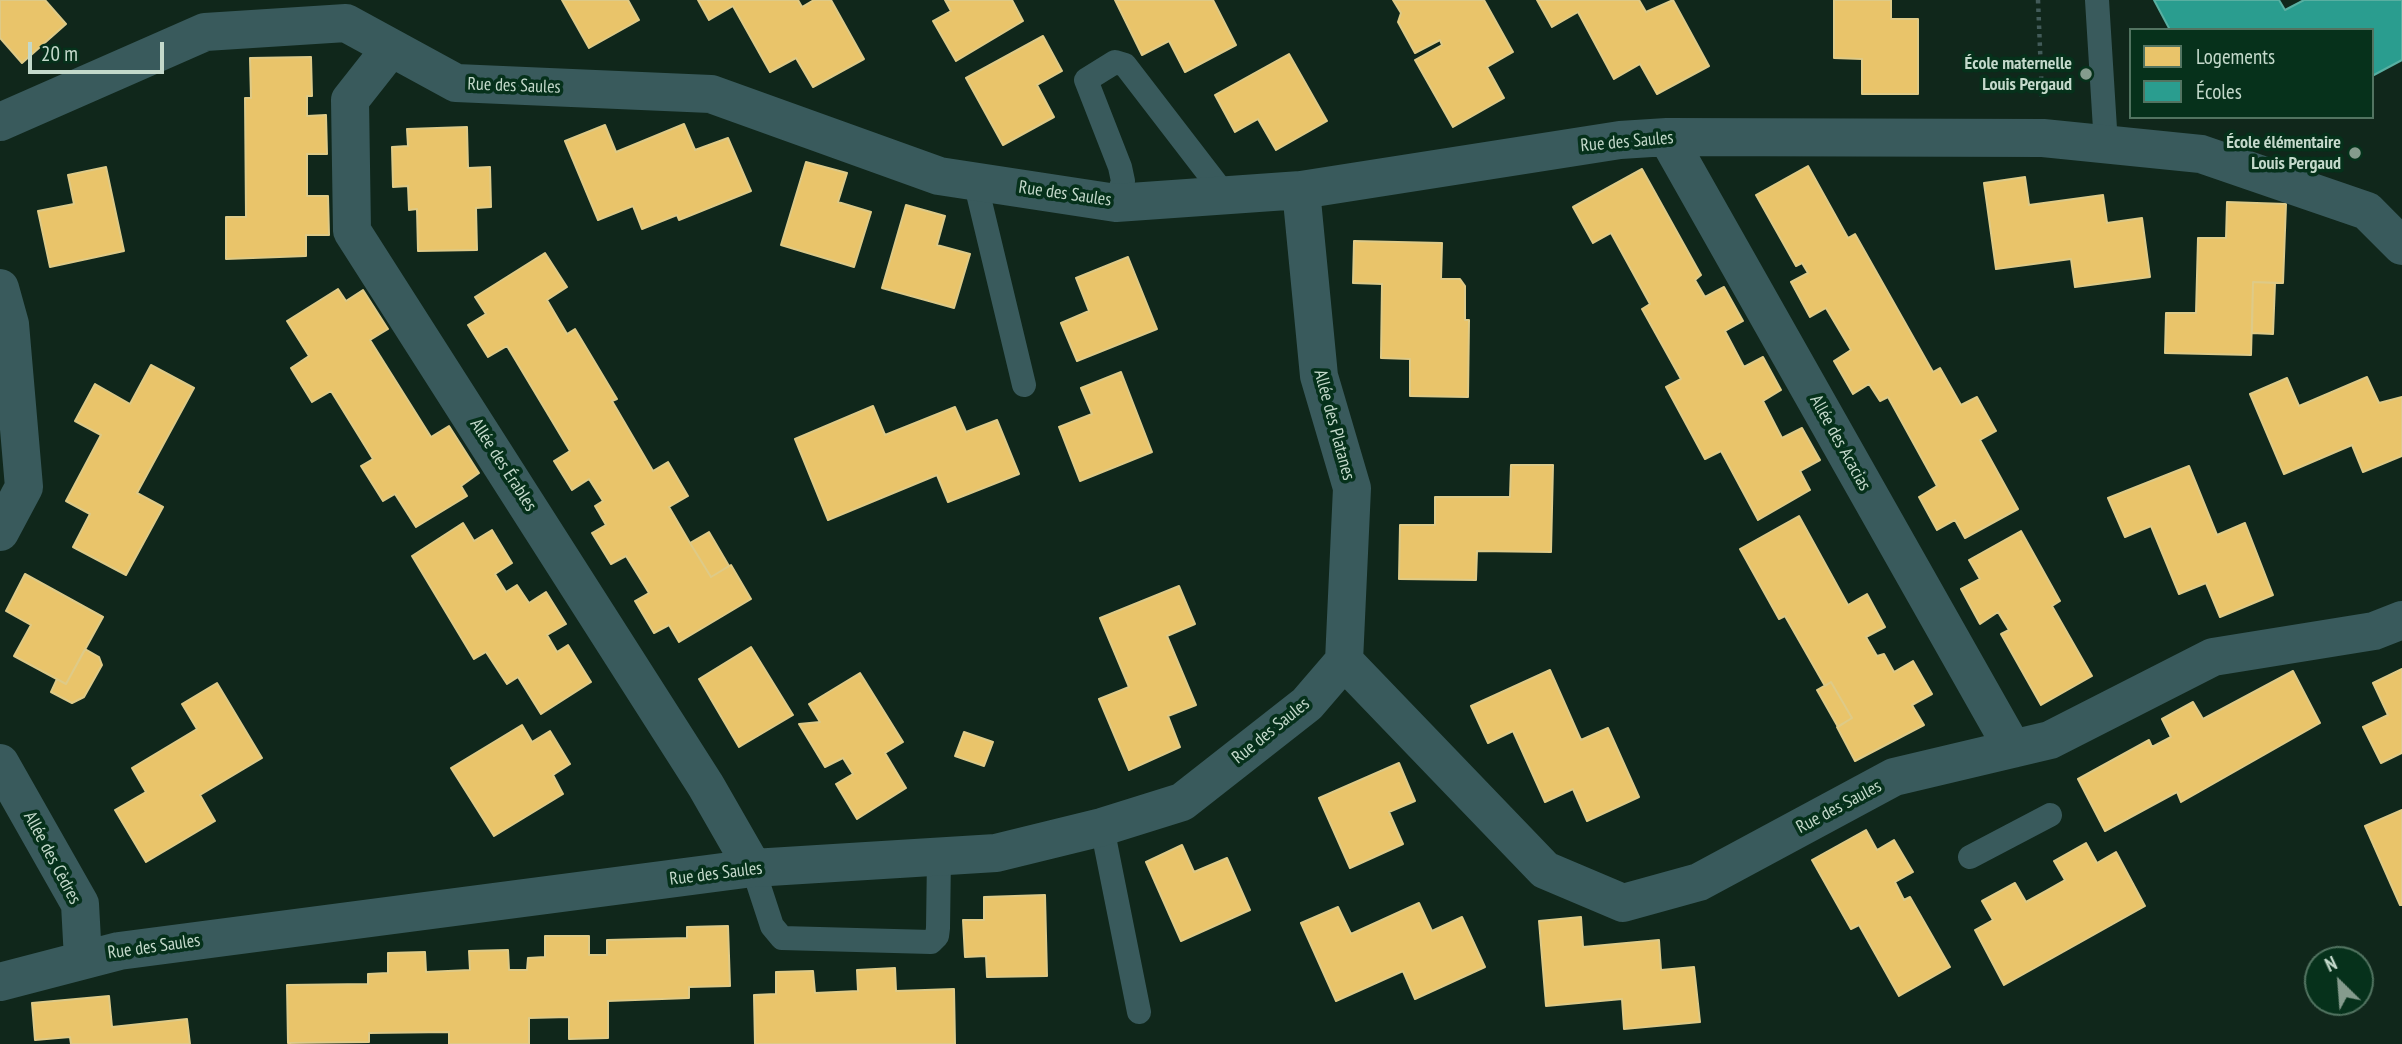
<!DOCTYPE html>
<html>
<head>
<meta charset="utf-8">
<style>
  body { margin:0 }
  #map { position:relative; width:2402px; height:1044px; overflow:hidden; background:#10271b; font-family:"PT Sans Narrow",sans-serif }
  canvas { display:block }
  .legend { position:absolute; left:2129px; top:28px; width:245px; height:91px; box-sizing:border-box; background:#06311b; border:2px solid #527461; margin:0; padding:9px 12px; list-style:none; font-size:21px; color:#c4d9cb }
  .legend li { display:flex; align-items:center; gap:14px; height:35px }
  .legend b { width:35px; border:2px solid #527461 }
  .north { position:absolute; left:2304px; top:946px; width:70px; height:70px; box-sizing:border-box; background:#06311b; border:2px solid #527461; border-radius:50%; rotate:335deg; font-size:19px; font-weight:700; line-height:28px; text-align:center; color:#c4d9cb }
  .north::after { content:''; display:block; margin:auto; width:24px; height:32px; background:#859b8d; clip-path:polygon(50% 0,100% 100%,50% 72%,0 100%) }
  .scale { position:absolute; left:28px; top:42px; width:136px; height:32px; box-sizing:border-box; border:4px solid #c4d9cb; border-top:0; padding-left:9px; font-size:21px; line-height:24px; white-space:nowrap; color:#c4d9cb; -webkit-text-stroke:5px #06311b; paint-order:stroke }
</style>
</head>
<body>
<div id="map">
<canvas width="2402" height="1044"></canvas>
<ul class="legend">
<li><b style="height:19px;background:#e9c46a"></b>Logements</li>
<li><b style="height:19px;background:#2a9d8f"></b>Écoles</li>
</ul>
<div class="north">N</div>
<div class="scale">20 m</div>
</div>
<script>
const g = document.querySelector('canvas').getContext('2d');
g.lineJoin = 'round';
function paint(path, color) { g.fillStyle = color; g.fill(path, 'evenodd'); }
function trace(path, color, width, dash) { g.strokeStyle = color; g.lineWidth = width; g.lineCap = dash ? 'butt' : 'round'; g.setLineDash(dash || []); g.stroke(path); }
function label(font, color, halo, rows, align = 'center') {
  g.font = font + ' "PT Sans Narrow",sans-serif'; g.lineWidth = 7; g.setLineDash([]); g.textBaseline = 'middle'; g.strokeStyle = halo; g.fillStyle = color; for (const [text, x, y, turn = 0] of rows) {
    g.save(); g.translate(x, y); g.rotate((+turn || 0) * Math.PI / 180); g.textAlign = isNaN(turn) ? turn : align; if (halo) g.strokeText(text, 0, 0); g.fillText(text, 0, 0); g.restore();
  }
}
const homes = new Path2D(`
  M0,0H45L66,24L22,63L0,38Z
  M562,0H628L639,20L589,48Z
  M698,0H798L802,7L814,0H831L864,59L813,87L796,58L770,72L733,6L709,20Z
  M945,0H1012L1023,21L956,61L933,21L951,11Z
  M1115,0H1213L1236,45L1185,72L1169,41L1142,55Z
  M1393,0H1484L1513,52L1487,67L1504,98L1453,127L1415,60L1442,45L1440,40L1415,53L1398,22L1401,13Z
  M1537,0H1639L1646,12L1673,0L1709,66L1657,94L1640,64L1614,79L1578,12L1552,27Z
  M1834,0H1891V19H1918V94H1862V59L1834,58Z
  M1043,36L1062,71L1037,85L1054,117L1003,145L966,78Z
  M1289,54L1327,121L1276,150L1258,119L1235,132L1215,95Z
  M311,57L312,96H307V116L326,115L327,154H307V196H328L329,235H306V256L226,259V217H246L245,98H251L250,58Z
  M684,124L695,150L728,138L751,191L679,220L677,215L642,229L633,206L598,220L565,141L605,125L616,152Z
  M467,127L468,168L490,167L491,207L476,208L477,250L418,251L417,209L409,210L408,186L393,187L392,147L408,146L407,129Z
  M806,162L847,173L838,202L871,212L854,267L781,245Z
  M1808,166L1848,238L1855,234L1933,372L1940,368L1961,405L1977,397L1996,431L1980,440L2018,509L1965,538L1955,520L1937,530L1919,497L1937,486L1888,397L1880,401L1869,384L1853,394L1834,361L1851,350L1826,308L1810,317L1791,282L1808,273L1802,263L1796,266L1756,195Z
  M106,167L124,251L50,267L38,211L74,204L68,175Z
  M1642,169L1701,275L1695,280L1705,297L1724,287L1743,321L1725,331L1744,367L1763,357L1781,390L1763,401L1782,438L1802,428L1820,460L1800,471L1810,490L1758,520L1721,451L1705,459L1666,387L1681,379L1642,309L1650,304L1611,233L1593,243L1573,207Z
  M2025,177L2029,205L2103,195L2107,223L2142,218L2150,277L2075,287L2071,259L1996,269L1984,183Z
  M2227,202L2286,204L2283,283L2253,282L2251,355L2165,353L2166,313H2196L2198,238H2226Z
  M906,205L945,216L937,245L970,254L954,308L882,288Z
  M1354,241L1442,243L1441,279H1460L1465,286V320H1469L1468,397L1410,396V359L1381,358L1382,284L1353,283Z
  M545,253L567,287L547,300L567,334L575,329L617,399L612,401L653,471L668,462L688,496L669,507L690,543L711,577L731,565L751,599L679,642L669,625L654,633L635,601L649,593L626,556L611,564L592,533L606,525L595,506L603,501L589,479L572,490L554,461L570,451L507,346L488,357L468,325L486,314L475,297Z
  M1128,257L1157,329L1077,361L1061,323L1089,311L1076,278Z
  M2253,282L2275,283L2273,334L2252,333Z
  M338,289L346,301L363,290L388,329L370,340L431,437L449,426L479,473L461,486L467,496L416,527L395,494L383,501L361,466L373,459L331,391L312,402L291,368L309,356L287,321Z
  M151,365L194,388L137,493L163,507L126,575L73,547L90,514L66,501L101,435L75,421L95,384L130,404Z
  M1121,372L1152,452L1080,481L1059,427L1092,414L1081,388Z
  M2367,377L2379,403L2402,397V456L2363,472L2352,445L2284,474L2250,394L2287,378L2299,406Z
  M873,406L885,435L955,407L966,432L997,420L1019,474L948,502L937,475L828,520L795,439Z
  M1511,465H1553L1551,552L1477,551L1476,580L1399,579L1400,525H1435V497H1510Z
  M2189,466L2217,535L2245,523L2273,595L2220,617L2206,583L2179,594L2151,526L2125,537L2108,498Z
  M1799,516L1848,605L1867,594L1885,627L1866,637L1877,656L1884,654L1894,672L1913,661L1932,694L1912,705L1924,725L1855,761L1837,727L1852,718L1831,682L1825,686L1785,616L1779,619L1740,549Z
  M463,523L474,541L492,530L512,563L495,574L506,592L517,585L529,603L546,592L566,624L547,635L557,652L568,645L591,682L541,714L518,677L507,684L486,652L474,659L412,556Z
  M2021,531L2060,601L2052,606L2092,676L2041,705L2001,634L2009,630L1998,612L1980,624L1961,589L1980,579L1969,560Z
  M709,532L729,566L711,577L690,543Z
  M25,574L103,617L66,684L14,656L31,625L6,611Z
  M1179,586L1195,624L1167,636L1196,705L1168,716L1180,747L1129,770L1099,699L1129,687L1100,618Z
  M751,647L793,715L739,747L699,679Z
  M85,649L99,657L102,665L84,697L72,703L51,692L57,679L66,684Z
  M2402,669V753L2381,763L2363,727L2388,715L2373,683Z
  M1550,670L1581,740L1608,728L1639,797L1587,821L1573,789L1545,802L1513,731L1488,743L1471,706Z
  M2293,671L2320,723L2181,802L2177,792L2105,831L2078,779L2149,740L2152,747L2171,737L2162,719L2193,702L2203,719Z
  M860,673L903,742L885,753L906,788L857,819L836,784L853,774L843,758L825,767L799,724L820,722L809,704Z
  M1831,682L1852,718L1838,727L1817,690Z
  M217,683L262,758L200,795L215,821L146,862L115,810L146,792L132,768L197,729L182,704Z
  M522,725L532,742L550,731L570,764L553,775L563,794L494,836L451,768Z
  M964,732L993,742L984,766L955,756Z
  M1399,763L1415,801L1389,812L1403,844L1350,868L1319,798Z
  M2402,810V905H2400L2365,826Z
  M1866,830L1877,850L1894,840L1913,872L1895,882L1904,900L1910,897L1950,967L1899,996L1859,925L1851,929L1812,860Z
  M2086,843L2097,863L2116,852L2145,906L2004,985L1975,930L1993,920L1982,901L2015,883L2026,902L2046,891L2065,880L2054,861Z
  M1182,845L1194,872L1227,858L1250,910L1181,941L1146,862Z
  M1045,895L1047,976L987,977L986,956L965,957L963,920H984V897Z
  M1419,903L1432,931L1462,917L1485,967L1415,999L1403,971L1336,1001L1301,923L1338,907L1351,934Z
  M1581,917L1583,947L1659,940L1661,970L1694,967L1700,1022L1624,1029L1622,999L1546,1006L1539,921Z
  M728,926L730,986L689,987V998L608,1001V1038L569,1039V1017L529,1018V1044H449V1032L369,1033V1042L288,1043L287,985L368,984V974L388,973V953L425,952L426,972L470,970L469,951L508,950L509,970H527L528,958L545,957V936H589V955H607V940L687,938V927Z
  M895,968L896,991L954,989L955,1044H755L754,995L776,994V972L813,971L815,993L858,991L857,970Z
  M109,996L112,1027L187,1019L190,1044H71L70,1037L35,1040L32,1003Z`);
const schools = new Path2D(`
  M2154,0H2279L2285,10L2304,0H2402V60L2372,76V30H2170Z`);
const path = new Path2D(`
  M2038,0L2042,97`);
const lane = new Path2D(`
  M2097,0L2106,145
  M975,181L1024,385
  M1116,203L1123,181L1120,167L1086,80L1115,62L1125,65L1225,195
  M1102,827L1139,1012
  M1970,857L2050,815
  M753,868L772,926L782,938L931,942L937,936L938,928L939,857`);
const street = new Path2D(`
  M391,48L350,100L352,231L706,786L753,868
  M0,122L205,32L346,23L456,83L711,94L939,176L1116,203L1301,190L1620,140L1667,137L2043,138L2201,154L2367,211L2402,246
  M1667,137L2013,749
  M1301,190L1319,376L1352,488L1344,661
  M0,288L10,324L24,487L0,532
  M0,763L80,904L83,959
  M0,982L119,951L753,868L996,853L1102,827L1182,802L1307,704L1344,661L1545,870L1623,903L1699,882L1894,777L2050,740L2213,657L2374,631L2402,620`);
const markers = [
  [2086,74,7,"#859b8d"],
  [2355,153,7,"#859b8d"]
];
const poiNames = [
  ["École maternelle",2072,64],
  ["Louis Pergaud",2072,85],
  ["École élémentaire",2341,143],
  ["Louis Pergaud",2341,164]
];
const streetNames = [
  ["Rue des Saules",514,86,2],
  ["Rue des Saules",1627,142,-5],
  ["Rue des Saules",1065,194,8],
  ["Allée des Platanes",1334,425,75],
  ["Allée des Acacias",1840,443,61],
  ["Allée des Érables",503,465,57],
  ["Rue des Saules",1271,731,-39],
  ["Rue des Saules",1839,807,-28],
  ["Allée des Cèdres",52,858,62],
  ["Rue des Saules",716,874,-7],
  ["Rue des Saules",154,947,-8]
];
paint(homes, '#e9c46a');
trace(homes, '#deca87', 2);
paint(schools, '#2a9d8f');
trace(schools, '#58afa1', 2);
trace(path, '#425b59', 4.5, [3.5, 5]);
trace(lane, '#395a5c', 24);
trace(street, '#395a5c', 38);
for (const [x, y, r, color] of markers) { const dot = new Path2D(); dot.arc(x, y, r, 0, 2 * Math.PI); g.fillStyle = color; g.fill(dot); trace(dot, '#06311b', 2.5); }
label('bold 18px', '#c4d9cb', '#06311b', poiNames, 'right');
label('18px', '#c4d9cb', '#06311b', streetNames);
</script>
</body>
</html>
